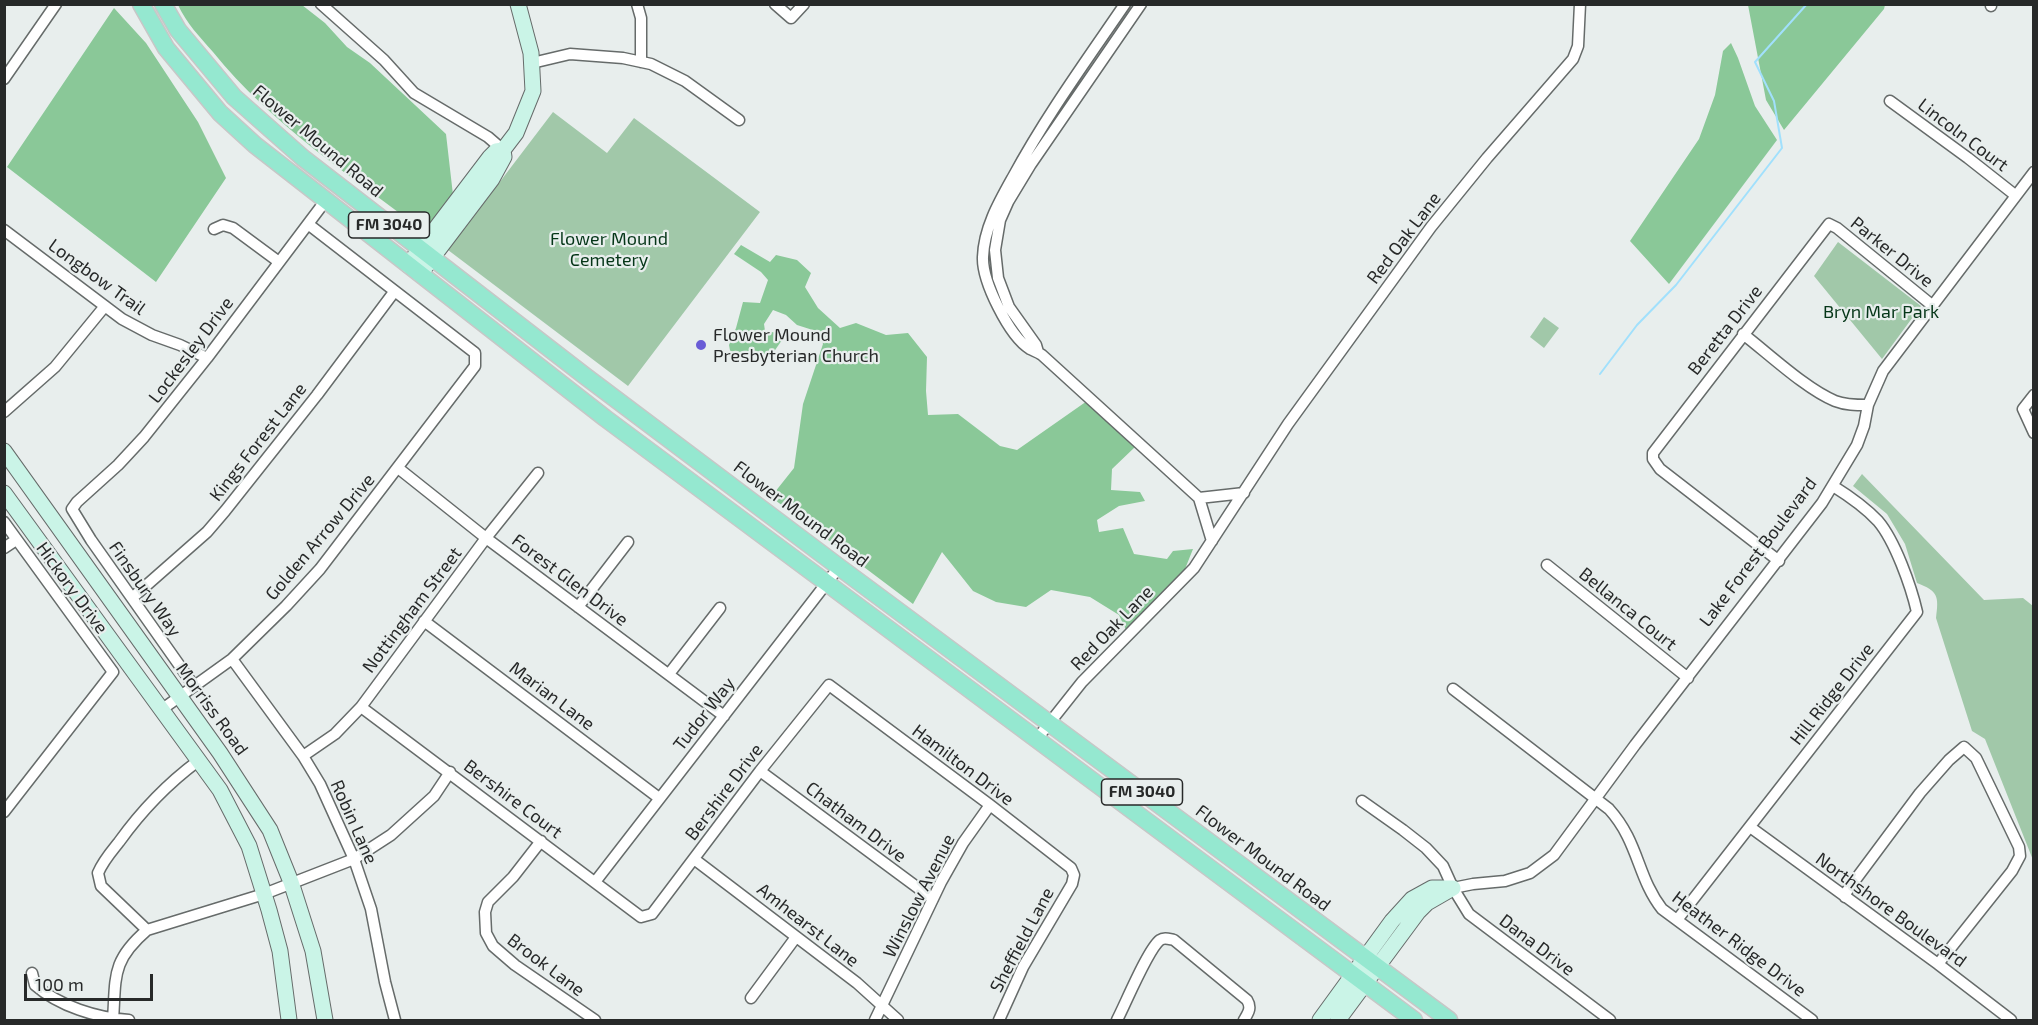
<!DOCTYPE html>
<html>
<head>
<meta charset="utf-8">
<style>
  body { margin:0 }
  #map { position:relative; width:2038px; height:1025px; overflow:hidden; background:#e8eeed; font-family:"Exo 2",sans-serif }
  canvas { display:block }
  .frame { position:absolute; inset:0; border:6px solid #272929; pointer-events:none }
  .scale { position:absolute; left:24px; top:974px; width:129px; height:27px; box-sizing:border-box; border:3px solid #272929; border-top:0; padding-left:8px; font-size:18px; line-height:21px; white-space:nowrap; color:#272929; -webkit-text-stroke:4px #e8eeed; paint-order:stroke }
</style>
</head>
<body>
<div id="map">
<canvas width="2038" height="1025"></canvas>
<div class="frame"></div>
<div class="scale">100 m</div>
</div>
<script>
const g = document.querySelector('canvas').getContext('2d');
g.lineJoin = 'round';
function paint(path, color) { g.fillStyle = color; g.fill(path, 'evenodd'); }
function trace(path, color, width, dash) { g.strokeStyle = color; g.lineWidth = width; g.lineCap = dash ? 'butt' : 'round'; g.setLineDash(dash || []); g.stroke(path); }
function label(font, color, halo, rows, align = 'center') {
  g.font = font + ' "Exo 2",sans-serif'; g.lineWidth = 4.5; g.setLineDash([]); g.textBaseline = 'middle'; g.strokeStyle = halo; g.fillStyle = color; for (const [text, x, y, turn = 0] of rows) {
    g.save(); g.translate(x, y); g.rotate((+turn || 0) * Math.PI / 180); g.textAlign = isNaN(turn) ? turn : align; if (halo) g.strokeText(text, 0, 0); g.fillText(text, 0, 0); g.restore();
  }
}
const green = new Path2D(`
  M553,112L607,153L634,118L760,212L628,386L448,250Z
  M1838,242L1921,306L1882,359L1814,276Z
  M1544,317L1559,328L1544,348L1530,337Z
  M1862,474L1984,600L2023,598L2033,606V860L1985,739L1972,731L1936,618C1939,596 1938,591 1917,583L1905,544L1887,514L1853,486Z`);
const forest = new Path2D(`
  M178,5H302L325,23L347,47L370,63L446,134L453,195L425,232C351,176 272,125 213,52C199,36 187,24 178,5Z
  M1748,5V4L1885,5L1884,9L1784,130L1766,100Z
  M114,8L146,43L198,122L226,178L156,282L7,167Z
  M1731,43L1738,58L1755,106L1777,140L1669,284L1630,241L1699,139L1715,95L1723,51Z
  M741,245L770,262L776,255L797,260L811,273L805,287L818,308L840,328L856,323L886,335L908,333L927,357L926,391L928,415L958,414L1000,446L1017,450L1087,401L1135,447L1112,469L1111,490L1140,492L1145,501L1119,506L1097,520L1099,532L1123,528L1134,554L1167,559L1173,551L1193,549L1183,574L1126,630L1119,615L1090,597L1051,590L1026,607L996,602L973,591L942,552L913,604L771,497L794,468L803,404L823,344L819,332L797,325L786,315L773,310L764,324L765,331L778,333L782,340L771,356L758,357L751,351L732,361L729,345L736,328L743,302L760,303L768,280L761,272L734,254Z`);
const stream = new Path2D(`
  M1600,374L1637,325L1676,285L1782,148L1774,101L1755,62L1807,4`);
const street = new Path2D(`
  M321,4L384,60L414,93L488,137L503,150
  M637,4L641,18V62
  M775,4L791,18L804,4
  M1125,4C1086,61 1046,116 1013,177C999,202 984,228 983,257C982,281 1009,336 1030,349C1034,351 1038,352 1042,355L1199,498L1212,541
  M1991,4V6
  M532,63L570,54L623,58L651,64L685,81L739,120
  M4,79L56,4
  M1890,101L1968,158L2015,195
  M214,229L223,225L233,228L279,262
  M4,230L122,319L152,335L180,345L207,358
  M1743,334C1769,354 1806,389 1835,401C1845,405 1856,405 1868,405
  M1038,352L1036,345L1009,307L998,278L995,250L1000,220L1008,202L1031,164L1141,4
  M2034,395L2023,409L2034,433
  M4,412L55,367L105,306
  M398,468L486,538L724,716
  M1199,498L1244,493
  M4,522L113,672L4,812
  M4,548L16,540
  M1779,561L1660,469L1653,459V453L1829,224L1837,228L1933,306
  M1547,565L1688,678
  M132,598L207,532L225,511L317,395L394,292
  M578,607L628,542
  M424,621L659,798
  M232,659L303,756L320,784L354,859L371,909L385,982L395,1020
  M669,674L720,608
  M194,686L91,540L72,509L77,502L118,465L144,437L207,358L326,200
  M1453,689L1609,809C1639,842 1637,877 1662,909L1812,1020
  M361,707L641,917L652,914L760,771L829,685L990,805L1071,868L1074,875L1072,884L1023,967L999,1020
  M161,710L232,659L286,606L320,569L475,366V353L308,224
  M1036,740L1082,682L1194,568L1288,424L1431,227L1487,158L1573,59L1578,46L1580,4
  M303,756L335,734L361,707L486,538L538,473
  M760,771L933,899
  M1362,801L1403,830L1426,848L1443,866L1453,888L1469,914L1610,1020
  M1750,827L1938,964L2011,1020
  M541,841L513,877L488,902L485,912L486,933L493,946L515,965L595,1020
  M694,859L857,983L898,1020
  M595,882L839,567
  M1453,888L1473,884L1505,881L1530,873L1554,855L1635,745L1822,503L1857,445L1864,426L1868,405L1883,371L2034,172
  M1845,897L1847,891L1920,793L1949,760L1964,747L1976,758L2019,847L2020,856L2012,871L1938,964
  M1677,920L1917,612C1911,586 1895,541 1878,521C1865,507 1849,496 1833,486
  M147,930L101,886L98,873C103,861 111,852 119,842C142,810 167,784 198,761
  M32,973L35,985C59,1006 97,1018 129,1020
  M751,998L796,937
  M113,1020C116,977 111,961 147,930L264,894L354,859L391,835L434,796L450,772
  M875,1020L941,882L963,843L990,805
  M1117,1020C1125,1005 1148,949 1160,940C1164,937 1169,939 1174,940L1247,1000C1252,1008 1248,1013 1244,1020`);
const secondary = new Path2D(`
  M408,265L490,157L496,151L503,150L516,133L533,91L531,53L518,4
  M420,274L492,179L504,157L503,150
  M4,451L220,753L270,830L291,882L313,951L325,1020
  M4,493L220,790L249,846L269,910L280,951L289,1020
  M1320,1020L1392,921L1412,899L1432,888H1453
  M1338,1020L1418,912L1427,903L1453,888`);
const primary = new Path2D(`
  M141,4L166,48L220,113L255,145L605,418L1414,1020
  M163,4L178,30L234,97L303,158L585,376L839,567L1449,1020`);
const markers = [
  [701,345,6,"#695cd6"]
];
const shields = [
  [389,225,81],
  [1142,792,81]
];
const shieldNames = [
  ["FM 3040",389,225],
  ["FM 3040",1142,792]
];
const streetNames = [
  ["Lincoln Court",1963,135,37],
  ["Flower Mound Road",318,141,40],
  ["Red Oak Lane",1404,238,-53],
  ["Parker Drive",1892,252,39],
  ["Longbow Trail",97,277,36],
  ["Beretta Drive",1725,330,-52],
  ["Lockesley Drive",191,350,-53],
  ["Kings Forest Lane",258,442,-52],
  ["Flower Mound Road",801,514,37],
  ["Golden Arrow Drive",320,537,-50],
  ["Lake Forest Boulevard",1758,552,-53],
  ["Forest Glen Drive",570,580,37],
  ["Hickory Drive",72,588,54],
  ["Finsbury Way",145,589,55],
  ["Bellanca Court",1628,609,39],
  ["Nottingham Street",412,610,-53],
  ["Red Oak Lane",1112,628,-46],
  ["Hill Ridge Drive",1832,694,-52],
  ["Marian Lane",552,696,37],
  ["Morriss Road",212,709,54],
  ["Tudor Way",704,714,-52],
  ["Hamilton Drive",963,765,37],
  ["Bershire Drive",724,792,-53],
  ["Bershire Court",513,799,37],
  ["Robin Lane",354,822,66],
  ["Chatham Drive",856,822,37],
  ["Flower Mound Road",1263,858,37],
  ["Winslow Avenue",919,896,-63],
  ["Northshore Boulevard",1891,910,36],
  ["Amhearst Lane",808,925,38],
  ["Sheffield Lane",1022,940,-62],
  ["Heather Ridge Drive",1739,944,37],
  ["Dana Drive",1537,945,37],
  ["Brook Lane",546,965,37]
];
const parkNames = [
  ["Flower Mound",609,239],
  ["Cemetery",609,260],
  ["Bryn Mar Park",1881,312]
];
const poiNames = [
  ["Flower Mound",713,335],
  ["Presbyterian Church",713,356]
];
paint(green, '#a1c8a9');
paint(forest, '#8ac898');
trace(stream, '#a1e0fc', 2);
trace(street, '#666b6a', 13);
trace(secondary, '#666b6a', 17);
trace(primary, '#c7c7c7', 19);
trace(street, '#fff', 10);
trace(secondary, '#caf4e7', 15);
trace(primary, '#95e8d0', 16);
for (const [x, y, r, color] of markers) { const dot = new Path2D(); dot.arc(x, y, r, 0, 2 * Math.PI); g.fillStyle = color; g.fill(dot); trace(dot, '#e8eeed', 2); }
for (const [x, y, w] of shields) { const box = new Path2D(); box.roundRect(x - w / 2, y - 13, w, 26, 4.5); g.fillStyle = '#e8eeed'; g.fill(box); trace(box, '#272929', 1.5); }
label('bold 16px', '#272929', null, shieldNames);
label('18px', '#272929', '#e8eeed', streetNames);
label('18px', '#053618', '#e8eeed', parkNames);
label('18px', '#272929', '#e8eeed', poiNames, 'left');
</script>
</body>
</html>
